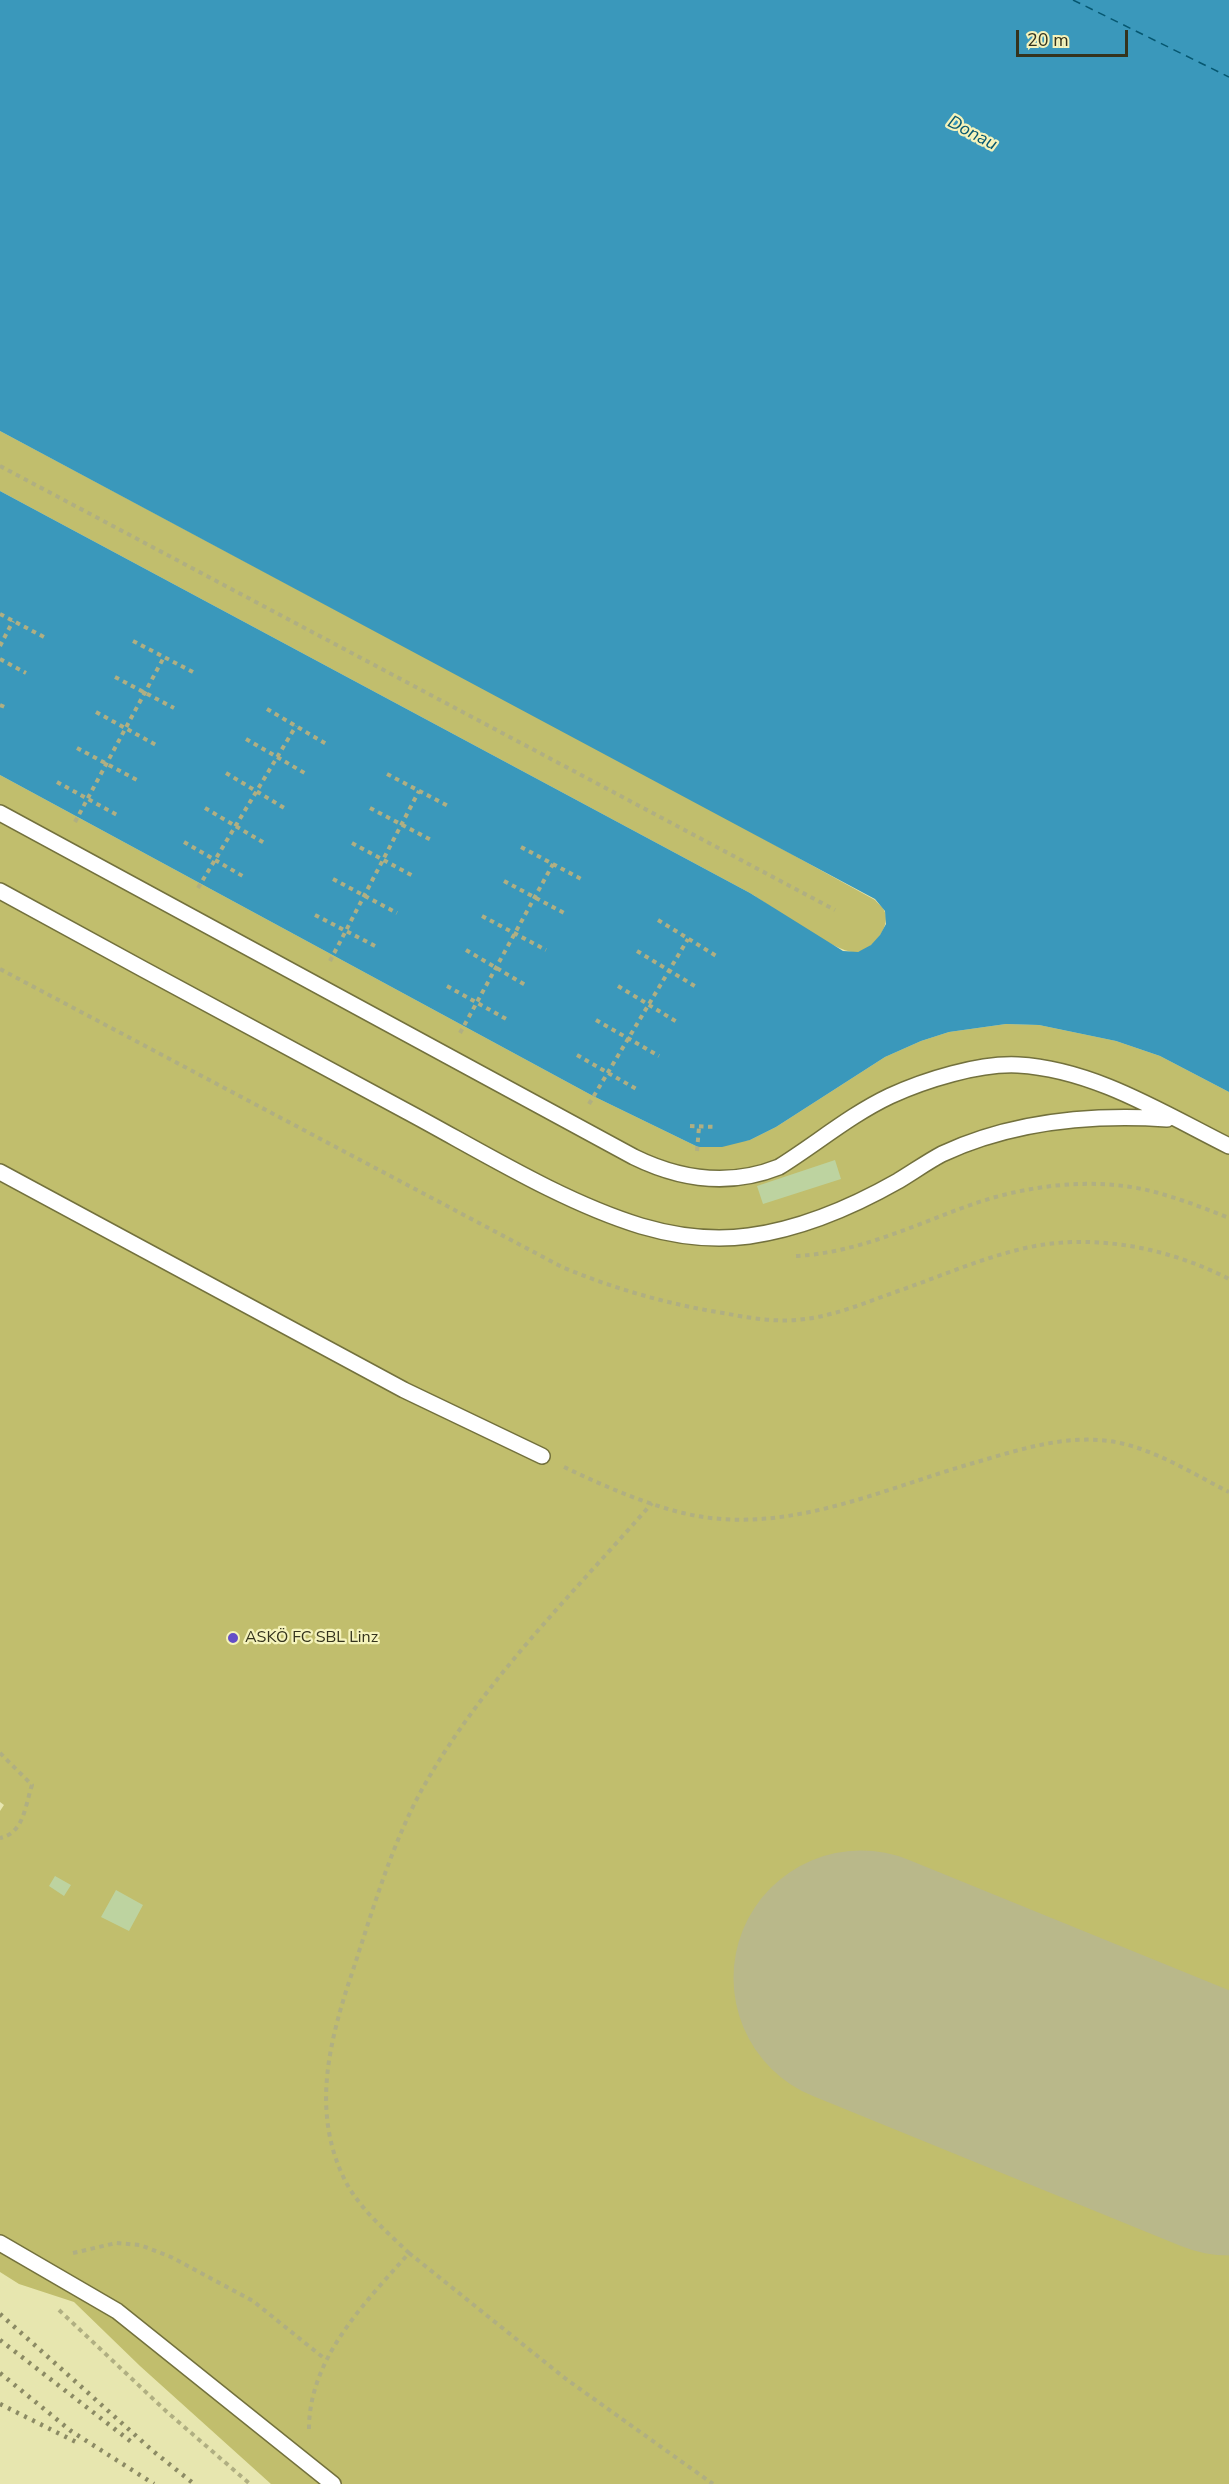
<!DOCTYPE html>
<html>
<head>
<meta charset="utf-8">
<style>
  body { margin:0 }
  #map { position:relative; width:1229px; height:2484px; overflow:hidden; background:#e7e6af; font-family:"Nunito Sans",sans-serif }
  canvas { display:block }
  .scale { position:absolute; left:1016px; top:30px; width:112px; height:27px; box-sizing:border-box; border:3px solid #34331d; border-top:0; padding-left:8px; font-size:18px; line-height:21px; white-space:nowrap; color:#34331d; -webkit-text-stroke:4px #f5f3bb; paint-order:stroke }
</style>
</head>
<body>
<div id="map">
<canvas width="1229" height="2484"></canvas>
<div class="scale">20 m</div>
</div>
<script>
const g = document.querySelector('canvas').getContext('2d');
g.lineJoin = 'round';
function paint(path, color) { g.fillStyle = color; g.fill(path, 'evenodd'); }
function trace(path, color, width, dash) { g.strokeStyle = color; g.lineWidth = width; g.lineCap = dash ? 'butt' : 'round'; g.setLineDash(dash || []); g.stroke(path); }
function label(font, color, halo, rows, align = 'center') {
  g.font = font + ' "Nunito Sans",sans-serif'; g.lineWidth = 4.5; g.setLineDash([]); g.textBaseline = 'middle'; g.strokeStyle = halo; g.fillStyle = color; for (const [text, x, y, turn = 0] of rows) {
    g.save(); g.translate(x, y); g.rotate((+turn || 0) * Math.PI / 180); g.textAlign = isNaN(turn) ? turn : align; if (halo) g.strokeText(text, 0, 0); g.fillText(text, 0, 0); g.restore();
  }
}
const green = new Path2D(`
  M0,431L704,806L875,900C877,903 882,906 884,910C892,925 874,949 858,952C838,956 770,905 750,893L0,491Z
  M0,775L593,1096L698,1147L750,1140L776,1127L885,1057L921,1041L949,1032L1006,1024L1039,1025L1116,1041L1160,1056L1229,1092V2484H271L140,2366L74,2302L19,2284L0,2272V1811L4,1805L0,1802Z`);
const water = new Path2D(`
  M0,0H1229V1092L1160,1056L1116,1041L1039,1025L1006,1024L949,1032L921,1041L885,1057L776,1127L750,1140L722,1147H698L593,1096L0,775V491L750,893L843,951L858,952L871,945L880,935L886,924L885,911L875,899L0,431Z`);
const ferry = new Path2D(`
  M1073,0L1229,77`);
const runway = new Path2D(`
  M861,1978L1229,2128`);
const building = new Path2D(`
  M835,1160L841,1179L763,1204L757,1186Z
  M55,1876L71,1885L64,1896L49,1886Z
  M116,1890L143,1905L129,1931L101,1917Z`);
const path = new Path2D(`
  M0,466L835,910
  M0,614L44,637
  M133,641L193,672
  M0,646L13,621
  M0,659L26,673
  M115,677L174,708
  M0,705L7,708
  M267,709L328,745
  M96,712L156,745
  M246,739L308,775
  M77,748L137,780
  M226,773L286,809
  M387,774L450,807
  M57,782L119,816
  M205,808L266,844
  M370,808L433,841
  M75,822L164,657
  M184,842L246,878
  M352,843L415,877
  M521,847L583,880
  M333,879L397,913
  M504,881L566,914
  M198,888L296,726
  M315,915L379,948
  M482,916L546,950
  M658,920L718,957
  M466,950L527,986
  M637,951L698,988
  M330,961L419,791
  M0,969L562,1267C615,1289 667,1304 723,1313C750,1318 778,1323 805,1319C838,1315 869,1301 901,1290C941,1276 980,1259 1021,1249C1090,1232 1167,1247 1229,1279
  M447,986L508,1020
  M618,986L677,1022
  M596,1020L659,1056
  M460,1033L553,864
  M577,1055L638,1090
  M589,1104L688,939
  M690,1126L717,1127
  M697,1151L699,1127
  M796,1256C855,1253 908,1228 962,1208C1020,1186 1090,1176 1151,1191C1178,1198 1204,1208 1229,1218
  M564,1467C602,1485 642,1503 683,1513C782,1537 877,1491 970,1464C1012,1452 1055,1437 1099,1440C1146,1443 1189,1472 1229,1492
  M0,1753L32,1785C25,1806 24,1833 0,1838
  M73,2253L116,2243L140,2245L171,2257L253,2301L325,2359
  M409,2253L566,2379L713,2484
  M59,2310L167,2412L250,2484
  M309,2429C309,2358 365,2303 409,2253C384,2229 356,2206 342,2174C311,2106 331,2035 354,1967C373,1909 391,1847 420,1793C480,1684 571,1596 652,1503`);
const service = new Path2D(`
  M0,813L634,1157C681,1180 729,1187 779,1167C816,1144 850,1115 890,1096C925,1080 979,1063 1018,1065C1093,1069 1163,1113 1229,1146
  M0,891C135,965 270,1038 406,1111C479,1150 562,1202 641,1226C675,1236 713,1241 749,1236C800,1229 854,1206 898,1181C913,1172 927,1162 942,1154C1013,1121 1091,1114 1167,1119
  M0,1172L404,1390L542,1456
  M0,2243L117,2311L333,2484`);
const rail = new Path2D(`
  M0,2314L153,2451L194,2484
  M0,2340L134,2444
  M0,2373L71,2431L154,2484
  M0,2404L76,2442`);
const markers = [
  [233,1638,6,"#644ec7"]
];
const poiNames = [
  ["ASKÖ FC SBL Linz",245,1638]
];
const waterNames = [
  ["Donau",972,134,28]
];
paint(green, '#c1be6d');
paint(water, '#3a98bb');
trace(ferry, '#065770', 1.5, [8, 6]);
trace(runway, '#b9b88a', 255);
paint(building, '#bdd3a0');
trace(service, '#73713d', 18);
trace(path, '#b0af82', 4, [4.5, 4.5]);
trace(service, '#fff', 15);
trace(rail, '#8b8a64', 4.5, [3, 6]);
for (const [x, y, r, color] of markers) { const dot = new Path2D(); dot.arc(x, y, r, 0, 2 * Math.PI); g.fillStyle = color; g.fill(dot); trace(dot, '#f5f3bb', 2); }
label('16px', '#34331d', '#f5f3bb', poiNames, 'left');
label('italic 18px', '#065770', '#f5f3bb', waterNames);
</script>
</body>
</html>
